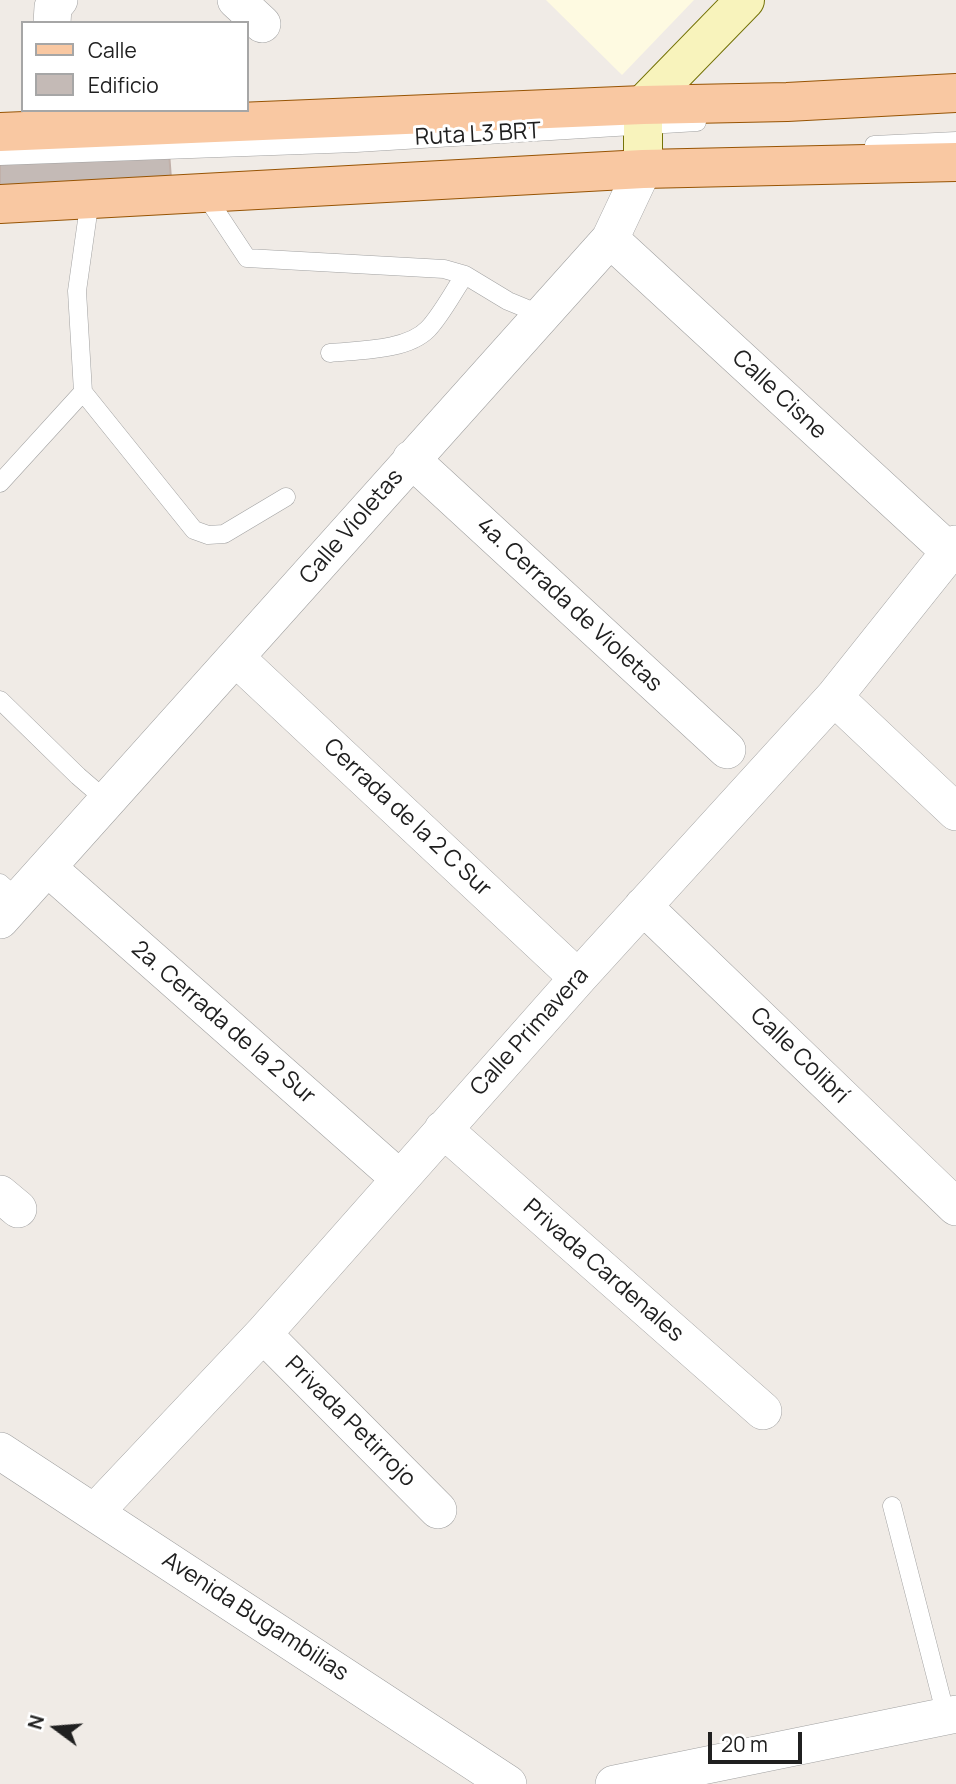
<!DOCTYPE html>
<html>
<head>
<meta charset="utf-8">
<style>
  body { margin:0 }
  #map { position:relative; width:956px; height:1784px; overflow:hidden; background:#f0ebe6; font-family:Manrope,sans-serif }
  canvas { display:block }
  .legend { position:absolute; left:21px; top:21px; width:228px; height:91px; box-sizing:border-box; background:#fff; border:2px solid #a6a6a6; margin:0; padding:9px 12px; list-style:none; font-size:21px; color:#202020 }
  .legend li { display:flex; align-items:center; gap:14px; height:35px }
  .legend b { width:35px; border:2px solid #a6a6a6 }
  .north { position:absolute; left:21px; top:1693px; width:70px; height:70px; -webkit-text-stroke:5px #fff; paint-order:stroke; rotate:286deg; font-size:19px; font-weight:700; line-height:28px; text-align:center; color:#202020 }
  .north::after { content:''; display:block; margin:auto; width:24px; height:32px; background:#202020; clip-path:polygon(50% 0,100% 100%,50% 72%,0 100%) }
  .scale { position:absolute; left:708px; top:1732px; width:94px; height:32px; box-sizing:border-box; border:4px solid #202020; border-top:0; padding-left:9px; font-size:21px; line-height:24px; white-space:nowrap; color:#202020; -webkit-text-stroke:5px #fff; paint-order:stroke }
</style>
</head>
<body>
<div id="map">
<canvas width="956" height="1784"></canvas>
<ul class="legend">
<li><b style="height:9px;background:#f9c8a2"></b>Calle</li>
<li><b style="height:19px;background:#c4bab6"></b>Edificio</li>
</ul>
<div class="north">N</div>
<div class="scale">20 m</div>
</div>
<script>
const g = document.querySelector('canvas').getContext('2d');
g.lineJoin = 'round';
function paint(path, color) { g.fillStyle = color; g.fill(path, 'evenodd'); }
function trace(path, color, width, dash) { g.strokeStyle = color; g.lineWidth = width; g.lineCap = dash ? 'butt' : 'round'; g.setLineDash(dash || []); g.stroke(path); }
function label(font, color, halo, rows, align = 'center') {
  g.font = font + ' Manrope,sans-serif'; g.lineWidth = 6; g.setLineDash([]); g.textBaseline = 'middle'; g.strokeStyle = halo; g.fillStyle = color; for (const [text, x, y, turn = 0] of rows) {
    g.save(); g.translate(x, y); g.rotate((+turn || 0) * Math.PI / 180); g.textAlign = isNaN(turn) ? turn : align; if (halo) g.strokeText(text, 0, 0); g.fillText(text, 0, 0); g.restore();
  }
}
const education = new Path2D(`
  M546,0H694L622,75Z`);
const building = new Path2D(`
  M169,152L171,179L0,187V160Z`);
const lane = new Path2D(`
  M874,145L956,141
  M0,156L356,143L697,122
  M204,193L247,258L444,269L465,275C453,292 442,314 428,329C407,351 358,350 330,353
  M465,275L508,301L542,315
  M83,392L194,530L208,535L224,534L286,497
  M0,483L83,392L77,291L90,199
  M0,700L78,776L107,801
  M0,883L19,900
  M892,1506L946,1716`);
const street = new Path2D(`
  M236,0L262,24
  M52,23L53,7L59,0
  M610,239L949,551
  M411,459L727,750
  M236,658L578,978
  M834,697L956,812
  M48,868L399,1178
  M643,906L956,1207
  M0,920L610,239L643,169
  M443,1129L763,1411
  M0,1194L18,1209
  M263,1334L438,1510
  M0,1451L508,1784
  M95,1512L263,1334L578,978L834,697L956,544
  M614,1784L956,1714`);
const secondary = new Path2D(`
  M643,169V105L745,0`);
const primary = new Path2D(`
  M0,132L643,105L787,102L956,93
  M0,204L643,169L956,162`);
const streetNames = [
  ["Ruta L3 BRT",478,135,-3],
  ["Calle Cisne",779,395,43],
  ["Calle Violetas",352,527,-49],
  ["4a. Cerrada de Violetas",569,605,43],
  ["Cerrada de la 2 C Sur",407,818,43],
  ["2a. Cerrada de la 2 Sur",223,1023,41],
  ["Calle Primavera",530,1032,-48],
  ["Calle Colibrí",799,1056,44],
  ["Privada Cardenales",603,1271,41],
  ["Privada Petirrojo",350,1422,45],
  ["Avenida Bugambilias",255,1617,33]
];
paint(education, '#fefae1');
paint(building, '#c4bab6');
trace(building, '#c1b0a9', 2);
trace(lane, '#a1a1a1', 19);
trace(street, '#a1a1a1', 38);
trace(secondary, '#757308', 40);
trace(primary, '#975404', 40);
trace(lane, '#fff', 18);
trace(street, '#fff', 37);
trace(secondary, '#f8f3bc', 38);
trace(primary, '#f9c8a2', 38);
label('23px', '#202020', '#fff', streetNames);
</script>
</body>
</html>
